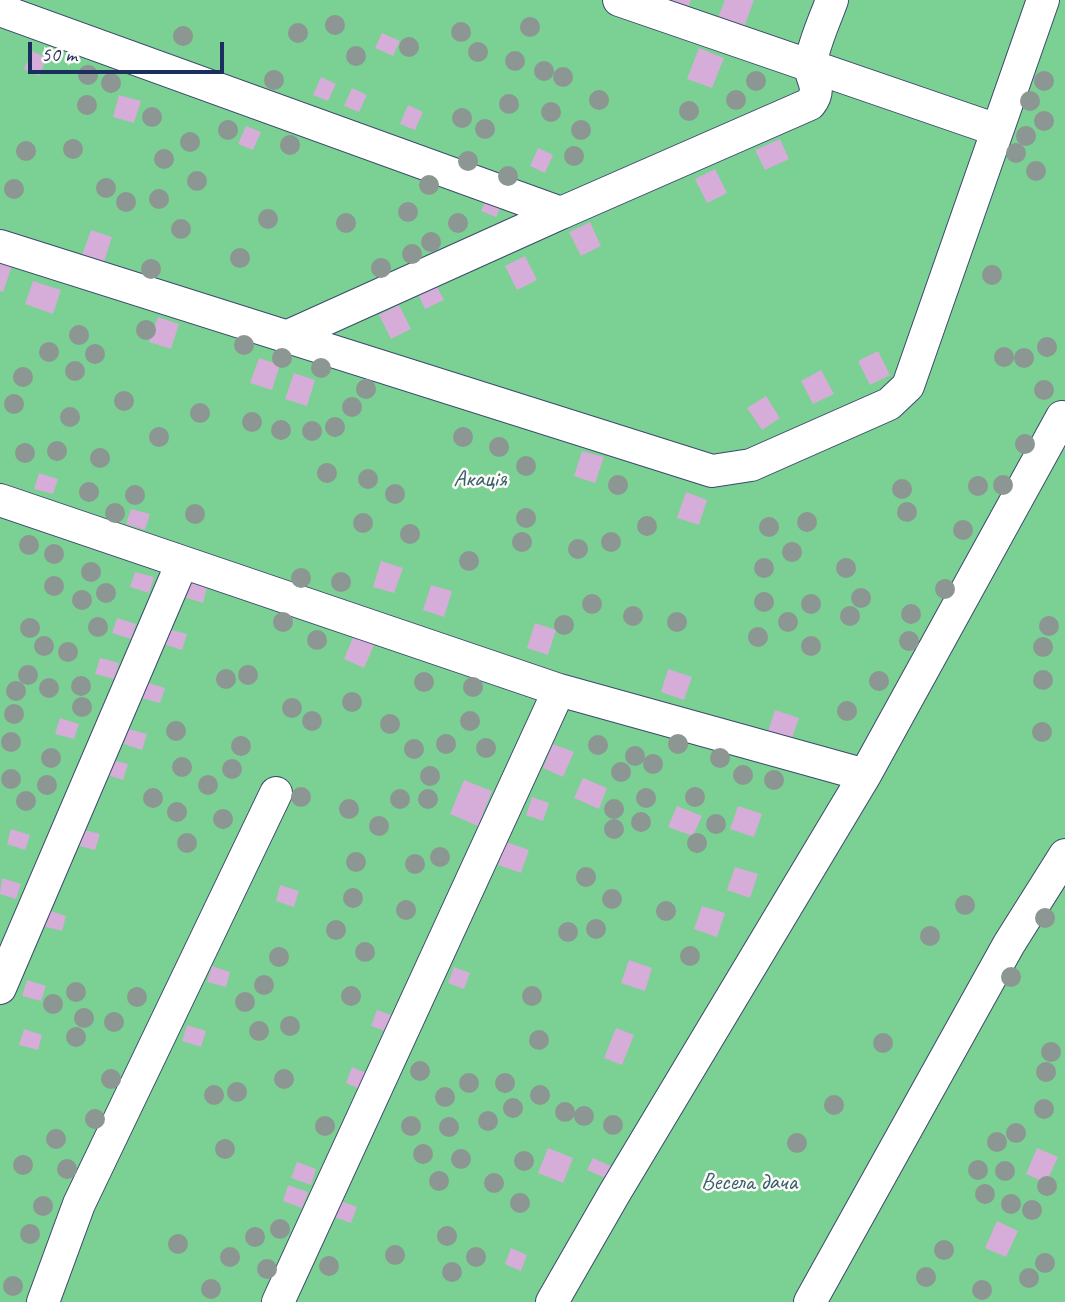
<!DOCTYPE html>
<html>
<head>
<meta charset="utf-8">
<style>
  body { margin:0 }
  #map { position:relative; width:1065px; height:1302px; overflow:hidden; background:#f3dabd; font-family:Caveat,sans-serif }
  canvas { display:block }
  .scale { position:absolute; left:28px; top:42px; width:196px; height:32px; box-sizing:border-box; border:4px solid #1b2f5e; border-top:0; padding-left:9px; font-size:21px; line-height:24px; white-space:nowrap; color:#1b2f5e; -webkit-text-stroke:5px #fdfcf7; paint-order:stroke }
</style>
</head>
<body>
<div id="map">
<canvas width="1065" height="1302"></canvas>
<div class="scale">50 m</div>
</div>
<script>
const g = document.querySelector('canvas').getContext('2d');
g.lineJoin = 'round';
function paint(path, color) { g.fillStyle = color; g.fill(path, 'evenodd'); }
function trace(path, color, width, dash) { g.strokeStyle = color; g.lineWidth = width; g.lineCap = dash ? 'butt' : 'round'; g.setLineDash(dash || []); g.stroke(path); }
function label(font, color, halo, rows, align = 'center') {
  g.font = font + ' Caveat,sans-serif'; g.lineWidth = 5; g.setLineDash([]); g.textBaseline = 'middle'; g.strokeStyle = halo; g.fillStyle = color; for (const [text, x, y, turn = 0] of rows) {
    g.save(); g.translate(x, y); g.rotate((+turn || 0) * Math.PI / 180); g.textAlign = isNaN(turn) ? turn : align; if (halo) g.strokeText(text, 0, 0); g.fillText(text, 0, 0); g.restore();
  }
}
const green = new Path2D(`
  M0,0H1065V1302H0Z`);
const building = new Path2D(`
  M664,0H691L687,10Z
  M725,0H754L743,30L717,20Z
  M382,33L400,41L393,56L375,48Z
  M699,48L724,58L712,88L687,79Z
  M32,51L47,58L39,76L24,69Z
  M321,77L336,84L328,101L313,95Z
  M352,88L367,95L359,112L344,106Z
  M119,95L141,101L134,123L113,117Z
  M408,105L423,112L415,130L400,124Z
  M246,126L261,132L253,150L238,144Z
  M780,139L789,159L765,170L755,150Z
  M538,148L553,155L545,173L530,166Z
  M715,169L727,193L707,203L695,179Z
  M489,193L504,199L496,217L481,211Z
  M590,222L601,246L581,256L569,232Z
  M91,230L112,237L104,262L82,255Z
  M525,256L537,280L517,290L505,266Z
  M0,263L12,266L3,292L0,291Z
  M33,281L61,290L53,314L25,304Z
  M436,285L444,300L425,309L418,294Z
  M399,305L411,329L391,339L379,315Z
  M158,317L179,324L171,349L149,342Z
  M878,351L890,375L870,385L858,361Z
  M259,358L280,365L272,390L250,383Z
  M821,370L834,394L813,404L801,381Z
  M294,373L315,380L307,406L285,399Z
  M766,396L780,418L762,430L747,408Z
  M582,451L604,457L595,483L574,476Z
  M39,473L58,479L53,494L34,489Z
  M686,492L707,500L699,525L677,518Z
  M131,509L150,514L145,530L126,524Z
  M381,561L403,568L394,593L373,587Z
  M135,572L154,577L149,593L130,587Z
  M189,582L207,587L203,603L184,597Z
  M431,585L452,591L444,617L423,610Z
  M117,618L136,624L131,639L112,633Z
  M535,623L556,630L548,655L527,648Z
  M168,629L187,634L182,650L163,644Z
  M354,635L375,643L364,668L344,659Z
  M100,658L119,663L114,679L95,674Z
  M668,669L692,677L684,700L661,692Z
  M146,682L165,688L160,703L141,698Z
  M775,710L799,718L791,741L767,734Z
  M60,718L79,724L74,739L55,734Z
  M128,729L147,734L142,750L124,744Z
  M553,744L574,752L563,777L543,768Z
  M109,759L128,764L123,780L105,774Z
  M583,778L607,788L599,809L574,798Z
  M464,780L492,791L478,826L450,814Z
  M532,797L549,803L543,821L526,815Z
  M677,806L702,816L693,836L668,827Z
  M738,806L762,814L754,837L730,829Z
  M11,829L30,835L25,850L7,844Z
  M81,829L100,834L95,850L76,845Z
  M506,842L529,850L521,873L498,865Z
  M735,867L758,874L750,898L727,890Z
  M2,878L21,884L16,899L0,894Z
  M280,885L299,891L294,907L276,901Z
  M702,906L725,913L717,937L694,929Z
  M48,910L66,916L62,931L43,926Z
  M629,960L652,968L645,991L621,983Z
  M212,966L230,972L226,987L207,982Z
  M454,967L470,973L464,989L448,983Z
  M27,980L46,986L41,1001L22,996Z
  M377,1010L394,1016L388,1032L371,1026Z
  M187,1025L206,1031L201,1047L182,1041Z
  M616,1028L634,1035L622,1065L604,1058Z
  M24,1029L42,1035L38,1050L19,1045Z
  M352,1067L368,1074L362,1090L346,1083Z
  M548,1148L573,1158L563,1183L538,1173Z
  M1037,1148L1058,1157L1046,1183L1026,1174Z
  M593,1158L613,1167L608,1179L587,1170Z
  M297,1162L316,1169L311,1185L291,1178Z
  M288,1185L308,1192L302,1208L283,1201Z
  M341,1201L357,1207L351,1223L334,1217Z
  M997,1221L1018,1231L1006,1257L985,1248Z
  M511,1248L527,1255L521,1271L505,1264Z`);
const minor = new Path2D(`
  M619,0L997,130
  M0,10L561,213L810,104C824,86 808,78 811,63C814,42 825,20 832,0
  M0,246L712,471L751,465L889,404L908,386L1043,0
  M286,337L561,213
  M0,500L559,690L865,775
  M0,988L182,563
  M43,1302L79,1204L276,793
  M278,1302L559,690
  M552,1302L614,1194L865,775L1062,417L1065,418
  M810,1302L1009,944L1065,855`);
const trees = [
  [335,25],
  [530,27],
  [461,32],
  [298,33],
  [183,36],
  [409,47],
  [478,52],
  [356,56],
  [515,61],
  [544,71],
  [88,75],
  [563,77],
  [274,80],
  [756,81],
  [1044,81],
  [111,83],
  [599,100],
  [736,100],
  [1030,101],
  [509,104],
  [87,105],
  [689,111],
  [551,112],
  [152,117],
  [462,118],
  [1044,121],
  [485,129],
  [228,130],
  [581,130],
  [1026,136],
  [190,142],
  [290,145],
  [73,149],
  [26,151],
  [1016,153],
  [574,156],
  [164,159],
  [468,161],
  [1036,171],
  [508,176],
  [197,181],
  [429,185],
  [106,188],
  [14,189],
  [159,199],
  [126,202],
  [408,212],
  [268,219],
  [346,223],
  [458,223],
  [181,229],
  [431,242],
  [412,254],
  [240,258],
  [381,268],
  [151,269],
  [992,275],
  [146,330],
  [79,335],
  [244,345],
  [1047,347],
  [49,352],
  [95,354],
  [1004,357],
  [282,358],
  [1024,358],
  [321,368],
  [75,371],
  [23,377],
  [366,389],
  [1044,390],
  [124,401],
  [14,404],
  [352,407],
  [200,413],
  [70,417],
  [252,422],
  [335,427],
  [281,430],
  [312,431],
  [159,437],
  [463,437],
  [1025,444],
  [499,447],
  [57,451],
  [25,453],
  [100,458],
  [526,466],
  [327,473],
  [368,479],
  [618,485],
  [1003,485],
  [978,486],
  [902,489],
  [89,492],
  [395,494],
  [135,495],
  [907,512],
  [115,513],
  [195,514],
  [526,518],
  [807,522],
  [363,523],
  [647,526],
  [769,527],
  [963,530],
  [410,534],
  [522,542],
  [611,542],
  [29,545],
  [578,549],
  [792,552],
  [54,554],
  [469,561],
  [764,568],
  [846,568],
  [91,572],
  [301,578],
  [341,582],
  [54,586],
  [945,589],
  [106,593],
  [861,598],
  [82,600],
  [764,602],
  [592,604],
  [811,604],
  [911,614],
  [633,616],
  [850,616],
  [283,622],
  [677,622],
  [788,622],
  [564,625],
  [1049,626],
  [98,627],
  [30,628],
  [758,637],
  [317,640],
  [909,641],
  [44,646],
  [811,646],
  [1043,647],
  [68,652],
  [28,675],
  [248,675],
  [226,679],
  [1043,680],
  [879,681],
  [424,682],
  [81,686],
  [473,687],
  [49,688],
  [16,691],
  [352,702],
  [82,707],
  [292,708],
  [847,711],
  [14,714],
  [312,721],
  [470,721],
  [390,724],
  [176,731],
  [1042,732],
  [11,742],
  [446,744],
  [678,744],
  [598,745],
  [241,746],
  [486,748],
  [414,749],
  [635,756],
  [51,758],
  [720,758],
  [653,764],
  [182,767],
  [232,769],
  [621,772],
  [743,775],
  [430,776],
  [11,779],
  [774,780],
  [47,785],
  [208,785],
  [301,797],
  [695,797],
  [153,798],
  [646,798],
  [400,799],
  [428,799],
  [26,801],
  [349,809],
  [614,809],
  [177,812],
  [223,819],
  [641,822],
  [716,824],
  [379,826],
  [614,829],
  [187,843],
  [697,843],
  [440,857],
  [356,862],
  [415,864],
  [586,877],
  [353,898],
  [612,899],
  [965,905],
  [406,910],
  [666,911],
  [1045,918],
  [596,929],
  [336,930],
  [568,932],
  [930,936],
  [365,952],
  [690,956],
  [279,957],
  [1011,977],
  [264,985],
  [76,992],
  [351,996],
  [532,996],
  [137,997],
  [245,1002],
  [53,1004],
  [84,1018],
  [114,1022],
  [290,1026],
  [259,1031],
  [76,1037],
  [539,1040],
  [883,1043],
  [1051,1052],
  [420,1071],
  [1046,1072],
  [111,1079],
  [284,1079],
  [469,1083],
  [505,1083],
  [237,1092],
  [214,1095],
  [540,1095],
  [445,1097],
  [834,1105],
  [513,1108],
  [1044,1109],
  [565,1112],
  [584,1116],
  [95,1119],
  [488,1121],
  [613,1125],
  [325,1126],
  [411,1126],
  [449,1127],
  [1016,1133],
  [56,1139],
  [997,1142],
  [797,1143],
  [225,1149],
  [423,1154],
  [461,1159],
  [524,1161],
  [23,1165],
  [67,1169],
  [978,1170],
  [1005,1171],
  [439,1181],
  [494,1183],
  [1047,1186],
  [985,1194],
  [520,1203],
  [1011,1204],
  [43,1206],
  [1032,1210],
  [280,1229],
  [30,1234],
  [447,1236],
  [255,1237],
  [178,1244],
  [944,1250],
  [395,1255],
  [230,1257],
  [476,1257],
  [1045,1263],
  [329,1266],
  [267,1269],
  [452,1272],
  [926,1277],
  [1029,1278],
  [13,1286],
  [211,1289],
  [982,1290]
];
const parkNames = [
  ["Акація",480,480],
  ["Весела дача",749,1183]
];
paint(green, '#7bd093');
paint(building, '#d5add8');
trace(minor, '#3b496c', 34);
trace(minor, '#fff', 32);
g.fillStyle = '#8c9692';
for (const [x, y] of trees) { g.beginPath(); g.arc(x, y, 10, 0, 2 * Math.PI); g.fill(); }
label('24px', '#385f6e', '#fdfcf7', parkNames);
</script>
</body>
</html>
